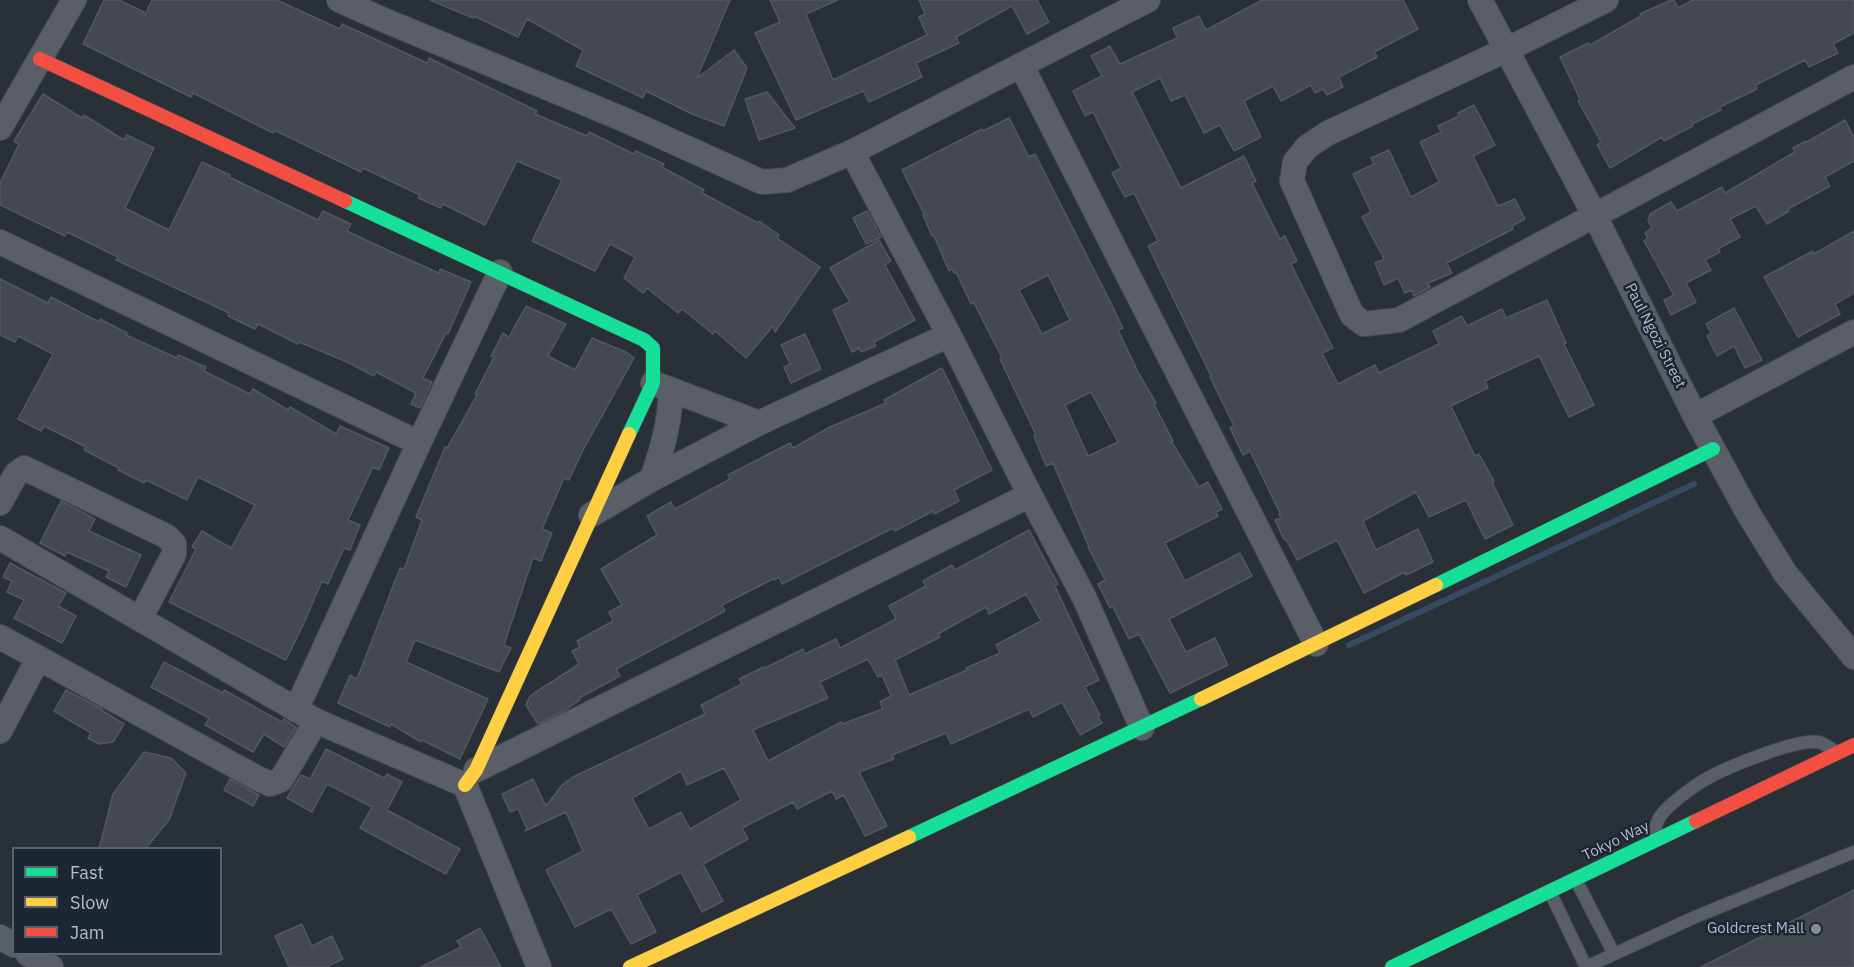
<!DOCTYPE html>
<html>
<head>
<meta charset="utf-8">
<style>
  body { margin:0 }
  #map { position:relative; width:1854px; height:967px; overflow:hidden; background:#2a3038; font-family:"IBM Plex Sans",sans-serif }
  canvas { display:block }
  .legend { position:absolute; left:12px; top:847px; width:210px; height:108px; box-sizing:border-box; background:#1d2633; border:2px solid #59626f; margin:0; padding:8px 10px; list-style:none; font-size:18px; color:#b4bcc9 }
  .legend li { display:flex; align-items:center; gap:12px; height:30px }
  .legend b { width:30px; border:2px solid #59626f }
</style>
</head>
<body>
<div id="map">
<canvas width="1854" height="967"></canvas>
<ul class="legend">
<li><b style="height:8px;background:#16e098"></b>Fast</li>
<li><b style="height:8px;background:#ffcf43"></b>Slow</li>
<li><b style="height:8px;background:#f24e42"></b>Jam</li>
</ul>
</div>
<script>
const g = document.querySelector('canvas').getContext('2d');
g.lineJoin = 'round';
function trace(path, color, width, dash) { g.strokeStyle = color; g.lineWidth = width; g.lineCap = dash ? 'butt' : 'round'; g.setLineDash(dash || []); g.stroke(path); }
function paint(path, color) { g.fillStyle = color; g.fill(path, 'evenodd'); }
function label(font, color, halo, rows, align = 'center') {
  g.font = font + ' "IBM Plex Sans",sans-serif'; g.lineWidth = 5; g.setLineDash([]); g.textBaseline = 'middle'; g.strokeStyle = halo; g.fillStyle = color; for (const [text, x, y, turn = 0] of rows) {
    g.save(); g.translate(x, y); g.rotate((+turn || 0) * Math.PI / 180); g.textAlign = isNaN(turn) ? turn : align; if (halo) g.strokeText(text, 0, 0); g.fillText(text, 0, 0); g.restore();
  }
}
const stream = new Path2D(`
  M1349,645L1694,484`);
const building = new Path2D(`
  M104,0H119L146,13L152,0H277L340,29L342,24L427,63L429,58L537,111L535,114L587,136L589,132L634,154L636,151L664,164L662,167L704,190L702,193L758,223L759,221L779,235L777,238L820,267L775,332L773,326L746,358L715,331L713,334L682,309L678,313L647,288L643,293L624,278L635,257L610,244L595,271L532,241L562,180L517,161L485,225L443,204L441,208L418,198L420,195L363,168L361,172L274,130L273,133L193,93L191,97L83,44Z
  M430,0H730L697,78L734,50L747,68L724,126L692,114L646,91L643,98L576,66L583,50L527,19L518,37L474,16L473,18Z
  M770,0H838L806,14L833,80L927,35L919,17L925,14L919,0H1037L1049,22L1027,34L1012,6L956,37L959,43L916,63L922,77L869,102L863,91L796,120L755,33L780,22Z
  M1262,0H1403L1418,29L1374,52L1377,57L1339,77L1343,87L1327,95L1323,89L1315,93L1311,85L1281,101L1273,86L1244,101L1261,137L1234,151L1220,125L1204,133L1185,95L1171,101L1160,78L1132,92L1181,188L1244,156L1256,181L1252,183L1280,239L1285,236L1297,261L1291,264L1333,348L1322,353L1338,384L1375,365L1379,373L1439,344L1433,331L1462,316L1467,326L1502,309L1506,318L1547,300L1566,343L1564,344L1594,405L1569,417L1539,356L1485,381L1488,388L1451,406L1475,456L1479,454L1494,481L1492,482L1513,525L1485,539L1466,500L1429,517L1416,492L1363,521L1376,550L1418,529L1433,562L1406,575L1405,572L1364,593L1337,540L1297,560L1286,539L1284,540L1275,520L1281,518L1279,514L1280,513L1250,451L1243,455L1230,428L1234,426L1210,377L1211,376L1148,246L1158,241L1134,193L1125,197L1112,173L1121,168L1093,112L1085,116L1073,91L1102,76L1091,56L1110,46L1120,64L1177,38L1173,28L1199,16L1206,30Z
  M1671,0H1674L1678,8L1693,0H1854V33L1833,44L1838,53L1809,67L1805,60L1756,85L1757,89L1720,107L1721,110L1692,124L1693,126L1664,141L1662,137L1610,168L1597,145L1601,142L1578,101L1580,99L1560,57L1588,43L1590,45L1641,16L1640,14Z
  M767,92L795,128L759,140L745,99Z
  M43,94L82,118L84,115L124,140L127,135L154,148L125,208L169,230L202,162L230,175L229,177L318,220L323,211L351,224L347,231L396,254L439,273L440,269L471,282L448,334L446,333L423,378L432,382L420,408L411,404L416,393L376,372L374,376L347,362L299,342L298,344L258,324L255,329L228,316L229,313L116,260L118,257L67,232L65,236L0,205V183L19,144L14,141Z
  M1474,105L1495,145L1473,156L1498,206L1515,199L1525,219L1512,226L1513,229L1447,263L1452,273L1428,283L1430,287L1414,296L1411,290L1405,293L1398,278L1384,285L1375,263L1384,259L1362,217L1371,212L1353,174L1374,164L1371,158L1389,150L1411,197L1439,182L1420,142L1441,132L1438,126L1459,116L1458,113Z
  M1009,118L1029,157L1035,154L1110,301L1123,328L1118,330L1139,374L1156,403L1154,404L1173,441H1171L1199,487L1208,482L1222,509L1216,512L1218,516L1165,543L1185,581L1240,553L1252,576L1169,619L1186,652L1215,638L1228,665L1170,693L1139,634L1129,639L1113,607L1110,608L1098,584L1105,580L1088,547H1089L1053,463L1046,466L1034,436L1036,435L1000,359L1002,358L974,303L971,304L956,272L954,273L952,269L949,271L934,236H932L923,215L924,214L902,170L982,129L983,131ZM1048,275L1070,320L1042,334L1019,290ZM1091,392L1118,442L1088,456L1065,405Z
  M1845,120L1854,137V161L1825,177L1830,186L1788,209L1789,211L1767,224L1756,206L1730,219L1740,237L1718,249L1720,252L1705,260L1711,270L1686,283L1696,302L1671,315L1664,300L1674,295L1644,241L1648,238L1645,233L1652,228L1648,221L1650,214L1671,202L1677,211L1722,187L1725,193L1795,152L1793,148L1806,141L1807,142Z
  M867,211L881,237L866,244L853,218Z
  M1854,231V293L1835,304L1840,314L1798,337L1764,277L1813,251L1814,254Z
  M879,240L891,261L885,265L915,320L874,342L876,346L861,352L859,348L852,352L833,310L850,302L830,268Z
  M0,279L48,303L51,297L99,322L100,319L127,333L126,335L177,358L178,355L206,367L204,371L250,394L253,389L288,410L290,407L336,434L340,426L389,448L379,470L373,467L348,520L360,525L350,550L344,548L328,584L322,581L304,623L286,660L169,602L196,549L192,547L202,531L231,548L255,505L198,477L187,500L146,480L144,483L118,470L119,468L84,450L86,447L44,426L41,431L18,419L53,354L18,336L15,342L0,335Z
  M526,306L566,324L548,356L575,370L592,338L626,352L634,358L582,452L569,480L564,478L542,529L552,533L541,561L533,558L504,645L511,648L499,672L415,640L406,662L488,699L460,759L422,740L421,742L391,724L390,727L338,703L350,675L357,679L400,568L404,569L422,520L416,517L445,447L447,448L477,395L475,394L494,357L491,356L503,333L509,337Z
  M1734,308L1762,360L1745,368L1734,346L1717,356L1707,336L1711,333L1706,324Z
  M805,334L821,369L791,383L784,367L790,364L781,345Z
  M942,368L992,470L954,490L959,501L934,514L933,511L895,531L893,528L782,584L779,577L774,580L773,579L722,605L725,611L616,669L620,676L579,698L580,700L562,712L538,724L526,705L530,696L579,664L572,651L580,647L577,641L613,621L609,612L622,605L601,569L657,535L647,516L671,502L675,509L730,479L728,475L790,443L793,448L830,427L886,403L884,400Z
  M61,501L95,519L89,531L141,555L126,587L106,577L109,571L67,552L65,556L40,543Z
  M1029,530L1058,584L1055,586L1099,680L1085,687L1100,715L1098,716L1102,723L1080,735L1062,702L1033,717L1029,709L951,744L946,733L892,755L894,759L859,772L887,826L865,836L844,795L836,799L832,791L797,809L793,802L742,828L748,839L703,864L723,901L702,912L681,872L637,895L656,932L631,944L611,909L575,927L546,870L583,851L566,812L525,831L527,829L518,809L510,812L502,794L533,779L546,806L562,785L573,777L705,714L701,705L742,684L739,679L764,667L765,668L803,649L805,654L836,639L840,648L896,619L889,606L926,586L923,581L952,565L955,570ZM1026,594L1041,621L996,645L1000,653L966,668L967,670L909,695L895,660L940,637L938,634L986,607L989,614ZM868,659L878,677L882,675L891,696L880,702L883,709L842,724L841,722L768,761L753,730L828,698L820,682ZM724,768L741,800L690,829L681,812L649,829L632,798L681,771L687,785Z
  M10,563L66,593L58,606L76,616L62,643L14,618L24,600L7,592L12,581L3,577Z
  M164,662L223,693L224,690L282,722L284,719L296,727L284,747L264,734L253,752L205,725L209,718L151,687Z
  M66,690L102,709L101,710L124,724L113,742L99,744L88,738L91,733L54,711Z
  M326,749L384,778L387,774L402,782L387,810L460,849L446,874L360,828L372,807L327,784L312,812L287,798L301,775L310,779Z
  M144,752L171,758L186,773L169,820L145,849H99L113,794Z
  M230,779L259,795L253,806L224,790Z
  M1854,890V967H1701Z
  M302,924L312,946L332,936L343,959L326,967H289L275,936Z
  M480,928L501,967H421L461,947L457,941Z`);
const lane = new Path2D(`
  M1654,836C1655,830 1656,823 1659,818C1667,806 1689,790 1701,782C1722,769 1794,739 1818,742C1823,743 1829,747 1834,751
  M1576,880L1614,954
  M1550,892L1586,967
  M1586,967L1695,917L1854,852`);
const street = new Path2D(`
  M339,0L379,18L625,120L762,182L787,180L852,152L1148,0
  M1480,0L1595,216L1695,416L1748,513L1785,573L1854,657
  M1606,0L1506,50L1328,133L1307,147L1295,162L1292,181L1352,315L1364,324L1399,320L1854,77
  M1021,65L1316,644
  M0,128L74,0
  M852,152L949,335L1030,495L1084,597L1142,728
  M0,242L419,443L296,710
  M653,383L759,423
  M1695,416L1854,332
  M419,443L500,272
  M652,479C662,450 670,422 671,391
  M0,503L16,474L24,468L166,536L174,544V554L140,619
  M591,515L652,479L759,423L949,335
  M0,538L316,721L465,785L539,967
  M0,637L257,778L270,784L281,780L316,721
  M0,731L38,659
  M476,770L1030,495
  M0,937L14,945
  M28,954L51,967`);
const fast = new Path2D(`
  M345,201L644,340L653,348V383L629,434
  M1436,585L1713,449
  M909,837L1201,699
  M1392,967L1696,821`);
const slow = new Path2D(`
  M1201,699L1436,585
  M465,785L476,770L629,434
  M630,967L909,837`);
const jam = new Path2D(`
  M40,59L345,201
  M1696,821L1854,745`);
const markers = [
  [1816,929,6,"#848b96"]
];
const streetNames = [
  ["Paul Ngozi Street",1655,336,63],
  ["Tokyo Way",1616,841,-26]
];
const poiNames = [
  ["Goldcrest Mall",1804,929]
];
trace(stream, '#384963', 6);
paint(building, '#444950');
trace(building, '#52575f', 1.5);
trace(lane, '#484c53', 14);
trace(street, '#484c53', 26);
trace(fast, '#484c53', 15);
trace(slow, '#484c53', 15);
trace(jam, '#484c53', 15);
trace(lane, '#5a5e66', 12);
trace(street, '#5a5e66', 24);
trace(fast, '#16e098', 14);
trace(slow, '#ffcf43', 14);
trace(jam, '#f24e42', 14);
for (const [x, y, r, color] of markers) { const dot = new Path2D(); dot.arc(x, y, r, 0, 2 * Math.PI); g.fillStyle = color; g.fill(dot); trace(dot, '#1d2633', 2); }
label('15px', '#b4bcc9', '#1d2633', streetNames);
label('15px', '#b4bcc9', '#1d2633', poiNames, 'right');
</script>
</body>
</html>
